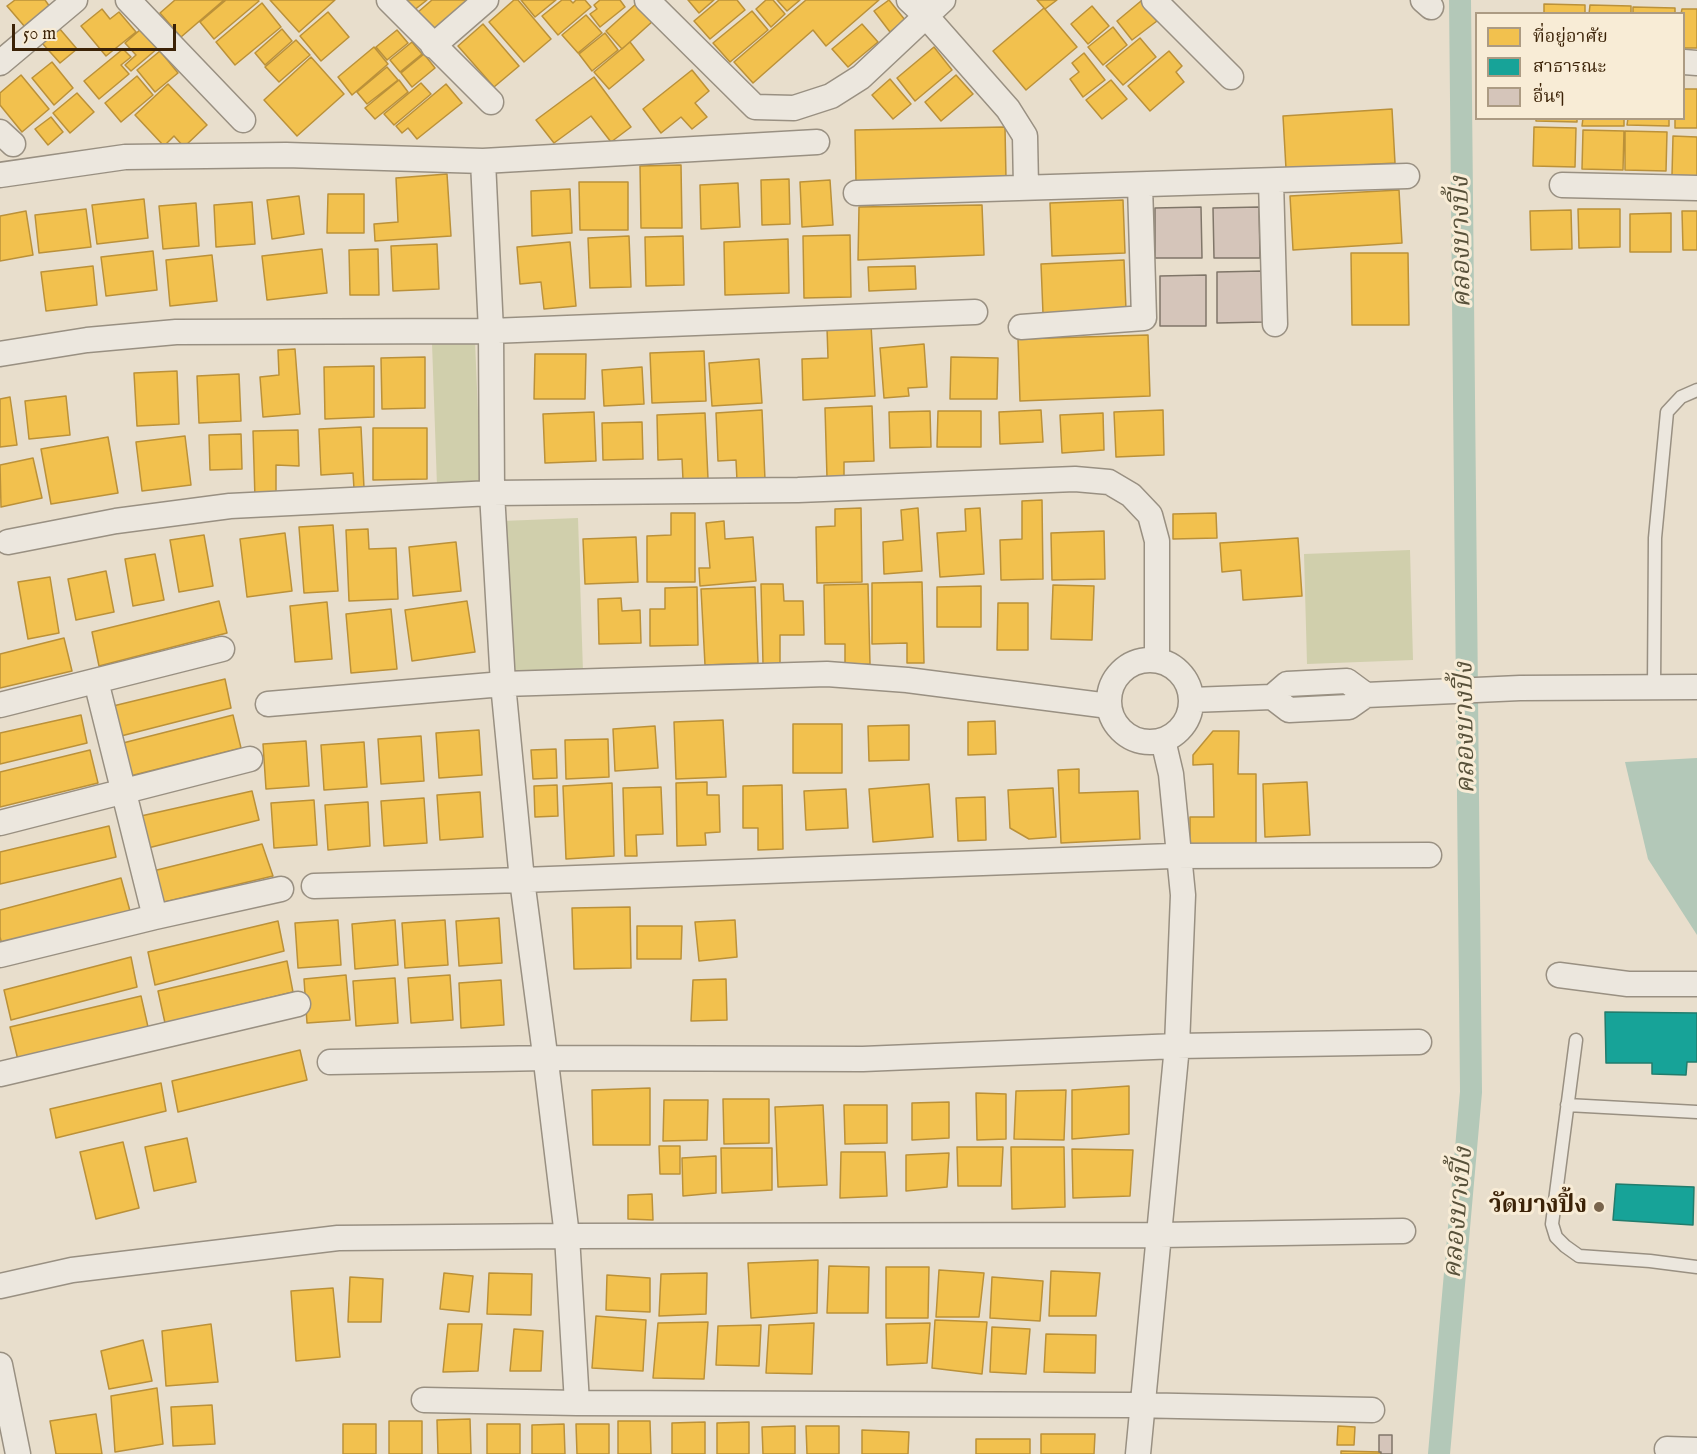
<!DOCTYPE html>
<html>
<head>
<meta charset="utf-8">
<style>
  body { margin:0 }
  #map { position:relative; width:1697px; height:1454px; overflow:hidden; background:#e8decc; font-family:"IM FELL English","Noto Serif Thai",serif }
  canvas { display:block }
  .legend { position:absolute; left:1475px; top:12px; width:210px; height:108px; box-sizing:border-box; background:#f8ecd6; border:2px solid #ac9b83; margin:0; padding:8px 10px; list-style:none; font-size:18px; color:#3b2207 }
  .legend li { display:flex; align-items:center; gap:12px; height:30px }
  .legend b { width:30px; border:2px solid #ac9b83 }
  .scale { position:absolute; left:12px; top:24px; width:164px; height:27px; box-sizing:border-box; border:3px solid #3b2207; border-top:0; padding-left:8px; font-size:18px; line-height:21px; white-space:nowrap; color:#3b2207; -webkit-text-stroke:4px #f8ecd6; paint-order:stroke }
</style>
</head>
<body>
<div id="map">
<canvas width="1697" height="1454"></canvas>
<ul class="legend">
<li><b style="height:16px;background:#f2c14e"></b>ที่อยู่อาศัย</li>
<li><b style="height:16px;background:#17a398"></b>สาธารณะ</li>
<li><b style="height:16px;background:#d5c5ba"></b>อื่นๆ</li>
</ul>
<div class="scale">50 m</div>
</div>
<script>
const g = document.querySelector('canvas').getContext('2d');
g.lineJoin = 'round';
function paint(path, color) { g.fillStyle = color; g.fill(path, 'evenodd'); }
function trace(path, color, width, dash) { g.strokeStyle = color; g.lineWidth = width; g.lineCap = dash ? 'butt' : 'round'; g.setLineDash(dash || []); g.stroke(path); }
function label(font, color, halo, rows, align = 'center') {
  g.font = font + ' "IM FELL English","Noto Serif Thai",serif'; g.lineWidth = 6; g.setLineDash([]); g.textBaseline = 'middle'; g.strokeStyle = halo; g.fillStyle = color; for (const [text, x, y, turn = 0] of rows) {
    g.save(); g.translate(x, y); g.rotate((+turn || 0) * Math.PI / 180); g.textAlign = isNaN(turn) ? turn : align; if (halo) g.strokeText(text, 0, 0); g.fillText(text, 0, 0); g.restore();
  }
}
const green = new Path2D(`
  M475,341L481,484L437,486L432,343Z
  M578,518L583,672L507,675L502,521Z
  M1410,550L1413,660L1307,664L1304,554Z`);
const water = new Path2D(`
  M1697,758V935L1648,859L1625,762Z`);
const homes = new Path2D(`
  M15,0H45L50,7L25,27L7,6Z
  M175,0H224L181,37L160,13Z
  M226,0H258L259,1L214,39L200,22Z
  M270,0H335L299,32Z
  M404,0H427L413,11Z
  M432,0H469L434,34L417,13Z
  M514,0H518L551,39L524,62L489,22Z
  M521,0H556L535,17Z
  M562,0H570L573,3L576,0H585L591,7L558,35L542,16Z
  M600,0H620L625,7L600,27L590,14L597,9L594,5Z
  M688,0H714L699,13Z
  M719,0H737L745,10L710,39L694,21Z
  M766,0H773L785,14L771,27L756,9Z
  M777,0H800L787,11Z
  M806,0H879L826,46L813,30L753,83L734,62Z
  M889,0L905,20L890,32L874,11Z
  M1037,0H1057L1045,9Z
  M1141,1L1157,21L1132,40L1117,21Z
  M262,3L281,27L235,65L216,42Z
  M637,3L653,21L622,49L606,31Z
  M1544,4L1585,5V14H1544Z
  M1590,5L1631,6V14H1589Z
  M1092,6L1109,26L1088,44L1071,24Z
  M1633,7L1675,8V14H1633Z
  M1044,8L1077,47L1026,90L993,51Z
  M102,9L110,19L119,12L136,32L106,56L81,26Z
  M1682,9H1697V48H1684V14H1681Z
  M752,11L768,30L730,62L713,43Z
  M328,12L349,37L321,61L300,36Z
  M586,15L602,33L578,53L562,35Z
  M483,24L519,66L494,87L458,46Z
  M862,24L878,42L848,67L832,49Z
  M1113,27L1127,45L1103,65L1088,47Z
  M59,28L77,49L60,63L42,43Z
  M141,29L158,48L131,71L125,65L136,55L125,43Z
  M282,29L292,41L265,65L255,53Z
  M397,30L408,43L387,60L376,47Z
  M605,33L618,50L592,71L579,54Z
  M1140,38L1156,57L1123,85L1106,66Z
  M296,40L310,55L279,82L265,67Z
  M412,42L422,54L400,72L390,60Z
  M630,42L644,60L609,89L594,72Z
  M374,47L388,64L352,95L338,77Z
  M934,47L952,70L915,101L897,78Z
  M123,49L131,57L121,65L129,74L99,99L84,81Z
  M160,51L178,73L155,92L137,70Z
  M1169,51L1182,66L1176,72L1184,82L1150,111L1128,86Z
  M1084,53L1105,80L1083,97L1070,79L1079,72L1072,63Z
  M424,54L435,68L412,87L401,73Z
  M311,57L344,94L297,136L264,100Z
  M52,62L73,88L54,105L32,78Z
  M387,67L398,80L367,104L357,92Z
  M692,70L709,91L695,103L707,117L692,129L681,117L661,133L643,109Z
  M21,75L49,109L22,132L0,105V93Z
  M956,75L973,94L941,121L925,102Z
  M137,76L153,95L121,122L105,103Z
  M594,77L631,127L611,142L591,116L554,143L536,120Z
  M890,79L911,104L893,119L872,95Z
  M399,80L408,92L375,119L365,108Z
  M1111,80L1127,99L1102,119L1086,100Z
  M421,83L431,94L394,125L384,114Z
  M168,84L207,125L184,147L174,136L164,146L135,115Z
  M446,84L462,103L417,139L408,128L402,133L396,126Z
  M1684,89H1697V128H1675V118H1684Z
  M77,93L94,112L70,133L53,113Z
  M1392,109L1395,163L1286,169L1283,116Z
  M51,117L63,132L48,145L35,129Z
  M1536,118H1577V122L1536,121Z
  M1583,118H1624V126H1582Z
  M1628,118H1669V126L1627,125Z
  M1005,127L1006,179L856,182L855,130Z
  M1534,127L1576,128L1575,167L1533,166Z
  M1583,130L1624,131L1623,170L1582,169Z
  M1625,131L1667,132L1666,171L1625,170Z
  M1673,136L1697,137V176L1672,175Z
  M681,165L682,228H641L640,166Z
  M447,174L451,236L375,241L374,224L398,222L396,178Z
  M789,179L790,224L762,225L761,180Z
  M830,180L833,225L802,227L800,182Z
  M579,182H628V230H580Z
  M738,183L740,227L701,229L700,185Z
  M570,189L572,233L532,236L531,191Z
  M1399,190L1402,243L1293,250L1290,196Z
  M328,194H364V233H327Z
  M299,196L304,234L272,239L267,200Z
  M144,199L148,238L97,244L92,205Z
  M1123,200L1125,253L1052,256L1050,203Z
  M252,202L255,244L216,247L214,205Z
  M196,203L199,246L163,249L159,206Z
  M982,205L984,255L858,260L859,207Z
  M86,209L91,247L39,253L35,215Z
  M1578,209H1620V247L1579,248Z
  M1571,210L1572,249L1531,250L1530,211Z
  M26,211L33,255L0,261V216Z
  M1682,211H1697V250H1683Z
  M1671,213V252H1630V214Z
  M850,235L851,297L804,298L803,236Z
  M629,236L631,287L590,288L588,238Z
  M683,236L684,285L646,286L645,237Z
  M788,239L789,293L725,295L724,242Z
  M570,242L576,306L544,309L541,282L520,284L517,247Z
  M437,244L439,289L393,291L391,246Z
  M322,249L327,293L267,300L262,256Z
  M378,249L379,295H350L349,250Z
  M153,251L157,290L106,296L101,257Z
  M1351,253H1408L1409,325H1352Z
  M212,255L217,301L170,306L166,260Z
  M1124,260L1126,310L1043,314L1041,264Z
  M93,266L97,305L46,311L41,272Z
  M915,266L916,289L869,291L868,267Z
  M871,325L875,396L803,400L802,359L828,358L827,328Z
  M1148,335L1150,396L1020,401L1018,339Z
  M924,344L927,387L908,388L909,396L884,398L880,348Z
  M295,349L300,414L263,417L260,377L279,375L278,350Z
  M704,351L706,401L652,403L650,353Z
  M535,354H586L585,399H534Z
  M425,357V408L382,409L381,358Z
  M951,357L998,358L997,399H950Z
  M759,359L762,403L712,406L709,363Z
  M374,366V417L325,419L324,367Z
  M642,367L644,404L604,406L602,370Z
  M177,371L179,424L137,426L134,373Z
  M239,374L241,421L199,423L197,376Z
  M66,396L70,435L29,439L25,401Z
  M10,397L17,445L0,447V399Z
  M872,406L874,461L844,462V478H827L825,408Z
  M762,410L765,480L737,481L736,460L718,461L716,413Z
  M1041,410L1043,442L1000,444L999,412Z
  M1163,410L1164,455L1116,457L1114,412Z
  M930,411L931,447L890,448L889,412Z
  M938,411H981V447H937Z
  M594,412L596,461L545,463L543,414Z
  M705,413L708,479L683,480L682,459L658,460L657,415Z
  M1103,413L1104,450L1062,453L1060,415Z
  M642,422L643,459L603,460L602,423Z
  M361,427L364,488L354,489L353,473L321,475L319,429Z
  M373,428H427V479L373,480Z
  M298,430L299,466L276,465V493L255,499L253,431Z
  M241,434L242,469L210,470L209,435Z
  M185,436L191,485L142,491L136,442Z
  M108,437L118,493L51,504L41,449Z
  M33,458L42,498L1,507L0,465Z
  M1042,500L1043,579L1001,580L1000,540L1022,539V501Z
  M861,508L862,582L817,583L816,527L835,526V509Z
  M918,508L922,571L884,574L883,542L903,540L901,510Z
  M980,508L984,574L940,577L937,533L966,531L965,509Z
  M671,513H695V582H647V536L671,535Z
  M1216,513L1217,538L1173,539V514Z
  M724,521L725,539L753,537L756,581L700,586L699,568H710L706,523Z
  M333,525L338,591L304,593L299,527Z
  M368,529L369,549L396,548L398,599L349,601L346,530Z
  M1104,531L1105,579L1052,580L1051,533Z
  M285,533L292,591L247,597L240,539Z
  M204,535L213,586L179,592L170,540Z
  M636,537L638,582L585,584L583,539Z
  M1298,538L1302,596L1243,600L1241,570L1222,572L1220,543Z
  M456,542L461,591L413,596L409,547Z
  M155,554L164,600L133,606L125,559Z
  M106,571L114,612L76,620L68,579Z
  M50,577L59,633L28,639L18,582Z
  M922,582L924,663H907V643L872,644V583Z
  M761,584H783L784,601H803L804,635H780V664H763Z
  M868,584L870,664L845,665V644H825L824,585Z
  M1053,585L1094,586L1092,640L1051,639Z
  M981,586V627H937V587Z
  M697,587L698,645L650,646V609H665V588Z
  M755,587L758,663L705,665L701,589Z
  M621,598L622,611L640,610L641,643L599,644L598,599Z
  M219,601L227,633L99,666L92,632Z
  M467,601L475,652L412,661L405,610Z
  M327,602L332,659L295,662L290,606Z
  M998,603H1028V650H997Z
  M391,609L397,669L351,673L346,614Z
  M64,638L72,671L0,688V654Z
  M225,679L231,708L121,736L113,706Z
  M81,715L87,743L0,764V733Z
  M233,715L241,748L130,776L123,743Z
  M723,720L726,777L676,779L674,722Z
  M995,721L996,754L968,755V722Z
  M793,724H842V773H793Z
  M909,725V760L869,761L868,726Z
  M655,726L658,768L615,771L613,729Z
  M479,730L482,775L439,778L436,733Z
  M1213,731H1239L1238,774H1256V845H1190V817H1214L1213,764L1193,765V755Z
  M421,736L424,781L381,784L378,739Z
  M608,739L609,777L566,779L565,740Z
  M306,741L309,786L266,789L263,744Z
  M364,742L367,787L324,790L321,745Z
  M556,749L557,778L533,779L531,750Z
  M90,750L98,783L0,807V772Z
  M1079,769V793L1138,791L1140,839L1061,843L1058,770Z
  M707,782V795H719L720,832L705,833L706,845L677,846L676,783Z
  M1307,782L1310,835L1265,837L1263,784Z
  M612,783L614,856L566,859L563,786Z
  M929,784L933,837L873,842L869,789Z
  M557,785L558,816L535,817L534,786Z
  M782,785L783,849L758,850V828H743V786Z
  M661,787L663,834L636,835L637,856H625L623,788Z
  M1053,788L1056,837L1029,839L1010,828L1008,790Z
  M846,789L848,828L806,830L804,791Z
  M252,791L259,820L148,848L141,816Z
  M480,792L483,837L440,840L437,795Z
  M985,797L986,840L958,841L956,798Z
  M424,798L427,843L384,846L381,801Z
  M314,800L317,845L274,848L271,803Z
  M368,802L370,846L328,850L325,805Z
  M109,826L116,857L0,884V852Z
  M262,844L273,876L160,903L153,871Z
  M121,878L130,911L2,945L0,937V910Z
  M630,907L631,968L574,969L572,908Z
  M499,918L502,963L459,966L456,921Z
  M338,920L341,965L298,968L295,923Z
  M395,920L398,965L355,969L352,924Z
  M445,920L448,965L405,968L402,923Z
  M735,920L737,957L699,961L695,922Z
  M278,921L284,951L155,985L148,952Z
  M637,926H682L681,959H637Z
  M131,957L137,987L11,1020L4,990Z
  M287,961L293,992L165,1023L158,991Z
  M346,975L350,1020L307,1023L304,979Z
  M450,975L453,1020L411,1023L408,978Z
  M395,978L398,1023L356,1026L353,981Z
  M726,979L727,1020L691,1021L693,980Z
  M501,980L504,1025L461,1028L459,983Z
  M141,996L148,1027L18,1060L10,1027Z
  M300,1050L307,1080L178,1112L172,1081Z
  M161,1083L166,1111L56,1138L50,1109Z
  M1129,1086V1134L1072,1139V1090Z
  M650,1088V1145H593L592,1090Z
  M1066,1090L1064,1140L1014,1139L1016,1091Z
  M976,1093L1006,1094V1139L977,1140Z
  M723,1099H769V1143L724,1144Z
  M664,1100H708L707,1140L663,1141Z
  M949,1102V1138L912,1140V1103Z
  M823,1105L827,1185L778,1187L775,1107Z
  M844,1105H887V1143L845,1144Z
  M187,1138L196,1182L154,1191L145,1147Z
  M123,1142L139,1208L96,1219L80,1152Z
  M659,1146H680V1174H660Z
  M957,1147H1003L1001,1186H958Z
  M1011,1147H1064L1065,1207L1012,1209Z
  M721,1148H772V1190L722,1193Z
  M1072,1149L1133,1150L1130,1196L1073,1198Z
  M841,1152H885L887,1196L840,1198Z
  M949,1153L947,1187L906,1191V1155Z
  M716,1156V1193L683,1196L682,1158Z
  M652,1194L653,1220L628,1219V1195Z
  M818,1260L817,1313L751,1318L748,1263Z
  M829,1266L869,1267L868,1313H827Z
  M886,1267H929L928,1318H886Z
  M939,1270L984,1273L979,1317H936Z
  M1051,1271L1100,1273L1096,1316H1049Z
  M444,1273L473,1276L469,1312L440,1309Z
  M489,1273L532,1274L531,1315L487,1314Z
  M707,1273L706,1314L659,1316L661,1274Z
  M607,1275L650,1278V1312L606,1310Z
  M350,1277L383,1279L381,1322H348Z
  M992,1277L1043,1281L1040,1321L990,1318Z
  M333,1288L340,1357L296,1361L291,1291Z
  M596,1316L646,1320L643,1371L592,1368Z
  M935,1320L987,1322L982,1374L932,1368Z
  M708,1322L704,1379L653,1378L658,1323Z
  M814,1323L812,1374L766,1373L769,1325Z
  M930,1323L927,1363L887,1365L886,1324Z
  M211,1324L218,1382L166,1386L162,1331Z
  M448,1324H482L478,1371L443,1372Z
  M761,1325L759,1366L716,1365L718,1326Z
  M992,1327L1030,1329L1026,1374L990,1372Z
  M514,1329L543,1331L541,1371H510Z
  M1046,1334L1096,1335L1095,1373L1044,1372Z
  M143,1340L152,1381L109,1389L101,1351Z
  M157,1388L163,1444L115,1452L111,1396Z
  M212,1405L215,1444L173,1446L171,1407Z
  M96,1414L102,1454H56L50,1421Z
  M470,1419L471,1454H438L437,1420Z
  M389,1421H422V1454H389Z
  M618,1421H650L651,1454H618Z
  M705,1422V1454H672V1423Z
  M749,1422V1454H717V1423Z
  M343,1424H376V1454H343Z
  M487,1424H520V1454H487Z
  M564,1424L565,1454H532V1425Z
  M576,1424H609V1454H577Z
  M795,1426V1454H763L762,1427Z
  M806,1426H839V1454H807Z
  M1338,1426L1355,1427L1354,1445H1337Z
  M862,1430L909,1432L908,1454H862Z
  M1041,1434H1095L1094,1454H1041Z
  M976,1439H1030V1454H976Z
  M1341,1451L1381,1452V1454H1341Z`);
const public = new Path2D(`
  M1605,1012L1697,1013V1062H1687L1686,1075L1652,1074V1063H1606Z
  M1616,1184L1694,1187L1693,1225L1613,1220Z`);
const canal = new Path2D(`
  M1439,1454L1471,1092L1460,0`);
const building = new Path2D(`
  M1201,207L1202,258H1155V208Z
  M1259,207L1260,258H1214L1213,208Z
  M1263,271L1264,322L1217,323V272Z
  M1206,275V326H1160V276Z
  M1379,1435H1392V1454H1381V1452H1379Z`);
const lane = new Path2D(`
  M1654,688L1655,538L1667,412L1681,397L1697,390
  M1576,1040L1552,1224L1556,1237L1565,1246L1579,1256L1650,1261L1697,1267
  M1567,1105L1697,1112`);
const street = new Path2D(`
  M128,0L243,120
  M389,0L491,102
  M647,0L755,107L794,108L831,96L861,77L943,0
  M909,0L925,15L1008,109L1025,136L1026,187
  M1154,0L1231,77
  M1423,0L1431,7
  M433,46L486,0
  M1684,62L1697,63
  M0,63L75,0
  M0,132L13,144
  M483,161L491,331L492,493L503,684L522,880L546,1062L567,1236L577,1403
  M0,175L125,157L286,155L483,161L817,142
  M1271,181L1275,324
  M1562,185L1697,188
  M856,193L1407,176
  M1021,327L1144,318L1140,185
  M0,354L87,340L176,332L491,331L975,312
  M8,542L116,521L230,506L492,493L798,490L1075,479L1109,482L1131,495L1150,515L1157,541V660
  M1109 701a41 41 0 1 1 82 0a41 41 0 1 1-82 0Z
  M96,681L155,917
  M1272,697L1287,684L1347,681L1366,695
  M1191,700L1272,697L1289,710L1349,707L1366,695L1520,688L1697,687
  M268,704L503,684L827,674L907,680L1109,706
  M0,705L222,649
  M0,823L250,759
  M314,886L522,880L1172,856L1429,855
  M0,955L155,917L281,889
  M1559,975L1628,984H1697
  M330,1062L546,1058L863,1059L1177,1046L1419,1042
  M0,1074L298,1004
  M0,1286L72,1270L338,1238L567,1236L1160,1235L1403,1231
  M0,1365L18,1454
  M424,1400L577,1403L1130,1405L1372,1410
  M1667,1449L1697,1450
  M1138,1454L1177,1046L1183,895L1171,774L1163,740`);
const markers = [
  [1599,1207,6,"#78644c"]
];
const poiNames = [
  ["วัดบางปิ้ง",1587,1207]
];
const waterNames = [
  ["คลองบางปิ้ง",1463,242,-91],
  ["คลองบางปิ้ง",1467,728,-91],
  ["คลองบางปิ้ง",1460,1213,-85]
];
paint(green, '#d0cfac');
paint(water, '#b3c8b8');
paint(homes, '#f2c14e');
trace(homes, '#bb9139', 1.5);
paint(public, '#17a398');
trace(public, '#227c6c', 1.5);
trace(canal, '#b3c8b8', 22);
paint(building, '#d5c5ba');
trace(building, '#807669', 1.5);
trace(lane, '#999082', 15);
trace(street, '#999082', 27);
trace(lane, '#ece7de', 12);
trace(street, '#ece7de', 24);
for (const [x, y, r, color] of markers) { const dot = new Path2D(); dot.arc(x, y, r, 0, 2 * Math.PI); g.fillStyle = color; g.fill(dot); trace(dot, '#f8ecd6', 2); }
label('bold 24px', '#3b2207', '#f8ecd6', poiNames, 'right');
label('italic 26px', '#58513a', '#f8ecd6', waterNames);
</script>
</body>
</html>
